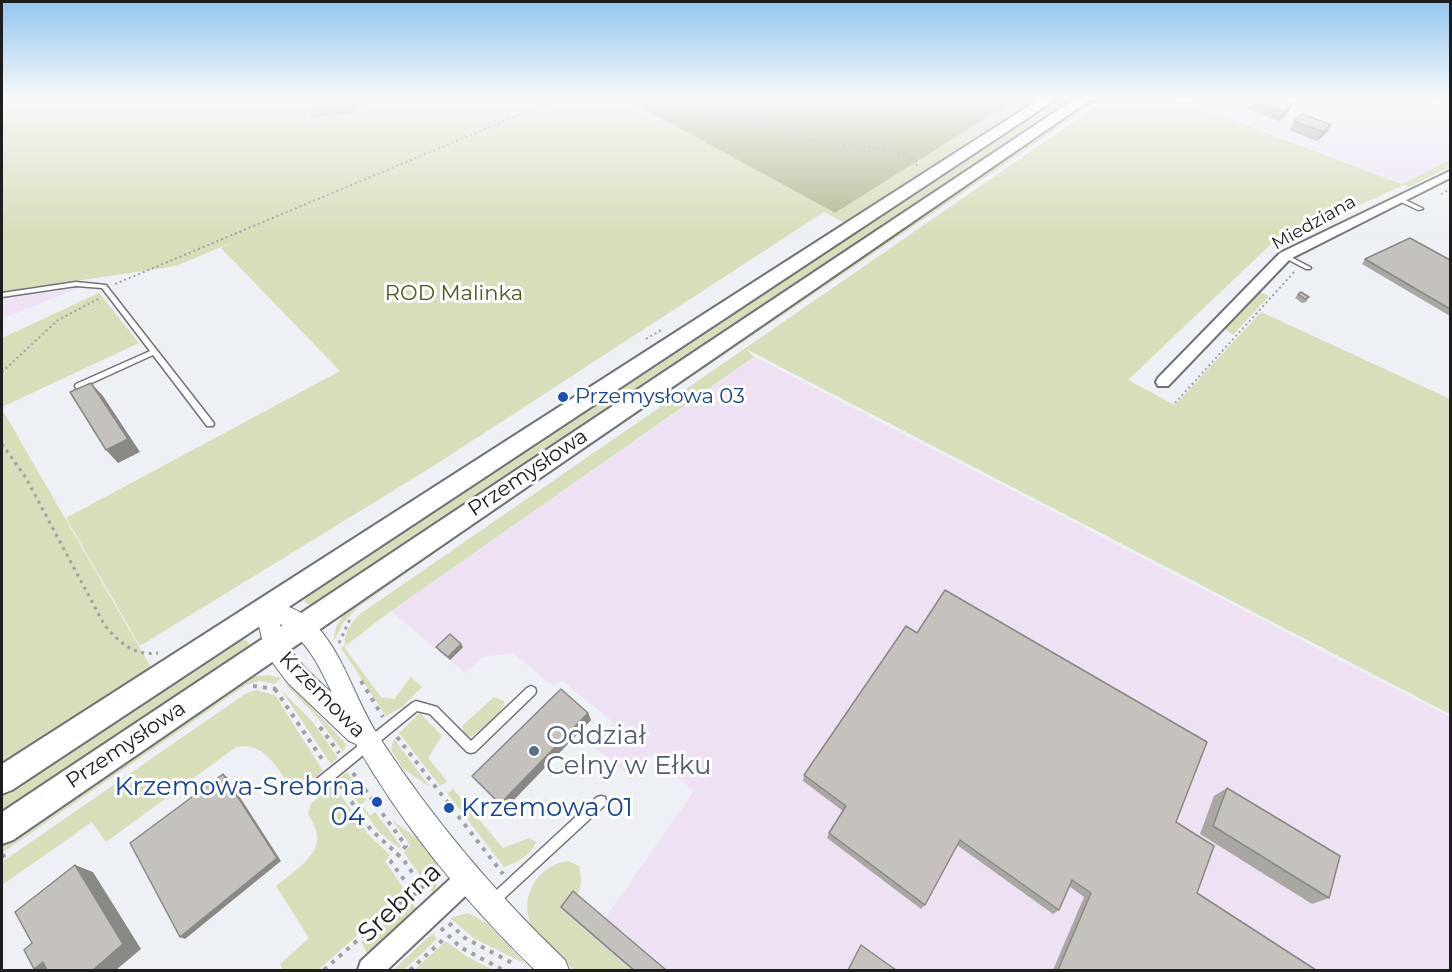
<!DOCTYPE html>
<html>
<head>
<meta charset="utf-8">
<style>
  body { margin:0 }
  #map { position:relative; width:1452px; height:972px; overflow:hidden; background:#edf1f5; font-family:Montserrat,sans-serif }
  canvas { display:block }
  .frame { position:absolute; inset:0; border:3px solid #1b1d1e; pointer-events:none }
</style>
</head>
<body>
<div id="map">
<canvas width="1452" height="972"></canvas>
<div class="frame"></div>
</div>
<script>
const g = document.querySelector('canvas').getContext('2d');
g.lineJoin = 'round';
function paint(path, color) { g.fillStyle = color; g.fill(path, 'evenodd'); }
function trace(path, color, width, dash) { g.strokeStyle = color; g.lineWidth = width; g.lineCap = dash ? 'butt' : 'round'; g.setLineDash(dash || []); g.stroke(path); }
function label(font, color, halo, rows, align = 'center') {
  g.font = font + ' Montserrat,sans-serif'; g.lineWidth = 6; g.setLineDash([]); g.textBaseline = 'middle'; g.strokeStyle = halo; g.fillStyle = color; for (const [text, x, y, turn = 0] of rows) {
    g.save(); g.translate(x, y); g.rotate((+turn || 0) * Math.PI / 180); g.textAlign = isNaN(turn) ? turn : align; if (halo) g.strokeText(text, 0, 0); g.fillText(text, 0, 0); g.restore();
  }
}
const industrial = new Path2D(`
  M1177,98H1418L1450,109V160L1403,183Z
  M79,288L2,319V299Z
  M755,357L1450,717V970H612L585,947L694,791L652,755L631,777L593,746L614,723L562,681L553,686L513,653L482,657L465,673L391,611Z`);
const green = new Path2D(`
  M2,98H314L310,116L348,114L376,98H616L694,141L618,98H624L835,213L1018,98H1035L845,223L824,212L435,465L140,646L66,518L340,371L221,248L233,242L176,266L2,292Z
  M737,98H928L916,105H797Z
  M1061,98H1076L318,604L309,605L304,601L310,591Z
  M1096,98H1102L543,478L559,463Z
  M1108,98H1175L1402,184L1450,160V167L1409,187L1404,185L1270,245L1128,380L1175,405L1261,312L1450,399V714L746,349L754,357L391,611L344,647L381,697L394,699L411,677L422,687L402,707L386,716L341,648L345,645C343,633 352,622 360,614Z
  M1259,292L1269,296L1233,335L1225,329Z
  M99,293L139,343L2,407V338Z
  M2,409L152,669L2,766Z
  M463,533L357,608L343,623L333,643L336,627L347,609L431,551Z
  M245,639L250,644L243,653L2,815V794L235,640Z
  M269,675L281,678L274,684L260,681L246,685L2,853V844L236,684L254,676Z
  M290,684L346,744L343,752L317,717L287,686Z
  M256,690L275,695L323,771L306,784L290,786C275,766 265,742 236,747L106,842L92,822L2,885V862L245,694Z
  M281,690L312,721L338,758L331,764Z
  M494,697L504,701C505,712 481,731 470,737L465,736L462,726Z
  M420,713L442,736L428,758L447,781L440,786L399,733Z
  M394,739L430,787L402,768L391,749Z
  M347,772L366,800L362,804L370,816L375,812L401,846L399,848L380,833L340,778Z
  M333,784L368,834L390,855L385,861L406,892L318,970H283L280,964L309,938L276,886C291,873 325,854 316,830C314,824 310,819 308,813L311,804Z
  M453,789L503,848L529,838L536,842C532,854 515,864 504,867L447,793Z
  M392,820C416,838 454,859 433,893L404,853L410,845Z
  M568,861L579,866C585,887 577,897 565,913L631,970H574C561,959 543,945 534,931C517,901 534,866 568,861Z
  M409,899L417,910L368,955L361,942Z
  M468,913L488,924L526,964L475,939L450,918Z
  M433,933L437,939L404,970H393Z
  M446,941L466,956L493,970H414Z`);
const forest = new Path2D(`
  M314,98H376L349,114L310,117Z
  M624,98H737L797,105H916L928,98H1018L835,213Z`);
const pathFar2 = new Path2D(`
  M634,98C669,111 706,110 742,118C769,124 793,137 821,142C855,148 887,143 918,162L916,167
  M1431,98L1450,105
  M1441,194L1450,189
  M115,284L559,98
  M646,339L663,329
  M2,372L58,320L100,298
  M1175,403L1295,271`);
const pathFar1 = new Path2D(`
  M2,444L26,478L105,626C120,643 134,656 158,653
  M339,643L350,619`);
const path = new Path2D(`
  M361,681L383,717
  M253,686L275,689L281,685
  M275,689L324,762
  M320,727L339,753
  M397,737L503,874
  M353,773L406,846L391,862L419,900
  M340,785L371,830L403,859L425,891
  M2,857L10,851
  M449,923L465,938L516,965
  M441,928L460,947L503,970
  M324,970L413,891
  M410,970L447,936`);
const service = new Path2D(`
  M1399,197L1422,208L1423,209L1418,210L1397,200L1396,199Z
  M1285,254L1310,267L1311,268L1310,269H1306L1283,257V255Z
  M76,282L106,285L213,422L214,424L213,426H207L153,355L83,387L88,396L87,398H81L75,386L76,384L150,351L102,288L76,286L2,297V293Z
  M531,686L535,688L536,691L535,694L475,752L471,753L467,752L430,714L417,711L317,793L313,794L309,793L308,789L309,785L412,703L416,701L437,707L471,741L527,688Z
  M601,796L605,797L606,801L605,805L497,905L493,907L489,905L487,901L489,897L597,797Z`);
const minor = new Path2D(`
  M1450,171V178L1290,259L1168,386H1158L1156,382L1158,378L1280,253Z
  M469,866L477,869L480,877L477,885L387,970H358L361,961L461,869Z`);
const tertiary = new Path2D(`
  M266,598C281,604 299,609 311,620C344,652 354,699 379,737C432,818 495,893 565,960L569,970H535C467,904 403,827 356,744L349,741L287,682L265,652L255,608L258,601ZM280,624C306,638 320,667 332,693C310,673 286,654 280,624Z`);
const secondary = new Path2D(`
  M1041,98H1058L12,790L2,794V764Z
  M1076,98H1093L13,840L2,844V812Z`);
const wall = new Path2D(`
  M1242,98H1271L1292,105L1287,114L1279,121L1247,109L1251,101Z
  M1294,121L1331,125L1326,133L1317,141L1289,130Z
  M1365,259L1450,260V316L1362,264Z
  M1298,294L1309,297L1306,302L1302,303L1295,298Z
  M436,647H463L450,660L439,651Z
  M588,713L591,720L505,809L477,782L472,776Z
  M804,775L1176,822L1197,893L1316,970H1053L1084,897L1069,886L1059,910L1053,914L957,845L925,905L921,909L827,838L829,833L843,811L803,781Z
  M1227,788L1329,898L1312,904L1200,834L1214,796Z
  M561,907L666,970H632L566,913Z`);
const shadedWall = new Path2D(`
  M1292,105L1287,114L1279,121L1284,112Z
  M1331,125L1326,133L1317,141L1323,132Z
  M91,383L103,396L140,452L118,463L106,450Z
  M461,644L463,647L450,660L448,657Z
  M588,713L591,720L505,809L500,804Z
  M223,774L227,777L281,861L185,939L180,937Z
  M75,865L93,872L141,949L116,970H93Z
  M43,962L58,970H41L34,969Z`);
const building = new Path2D(`
  M1255,98H1271L1292,105L1284,112L1252,101Z
  M1302,114L1331,125L1323,132L1294,121Z
  M1410,238L1450,260V309L1365,259Z
  M1301,292L1309,297L1305,299L1298,294Z
  M91,383L128,439L106,450L70,392Z
  M945,590L1207,742L1176,822L1214,846L1197,893L1316,970H1058L1091,893L1072,880L1059,910L960,840L925,905L829,833L846,806L804,775L906,626L917,633Z
  M450,634L461,644L448,657L436,647Z
  M561,689L588,713L500,804L472,776Z
  M223,774L277,858L180,937L130,843Z
  M1227,788L1340,856L1329,898L1213,826Z
  M75,865L123,944L93,970H47L43,962L34,969L24,950L32,943L15,912Z
  M573,891L666,970H634L561,907Z
  M861,945L896,970H848Z`);
const markers = [
  [563,397,6,"#1a4fb4"],
  [534,751,6,"#5c6f8a"],
  [377,802,6,"#1a4fb4"],
  [449,808,6,"#1a4fb4"]
];
const farStreetnames = [
  ["Miedziana",1314,223,-29]
];
const parkNames = [
  ["ROD Malinka",454,294]
];
const transitNames = [
  ["Przemysłowa 03",575,397]
];
const streetNames = [
  ["Przemysłowa",528,473,-34],
  ["Krzemowa",322,695,45],
  ["Przemysłowa",126,745,-34]
];
const nearServicenames = [
  ["Oddział",546,736],
  ["Celny w Ełku",546,766]
];
const nearTransitnames = [
  ["Krzemowa-Srebrna",365,787],
  ["04",365,817],
  ["Krzemowa 01",461,808,"left"]
];
const nearStreetnames = [
  ["Srebrna",400,903,-43]
];
paint(industrial, '#efe1f4');
paint(green, '#d6deba');
paint(forest, '#b1ba91');
trace(service, '#6f7276', 3);
trace(minor, '#6f7276', 4);
trace(tertiary, '#6f7276', 2);
trace(secondary, '#6f7276', 4);
trace(pathFar2, '#9ea1a4', 2, [2, 3]);
trace(pathFar1, '#9ea1a4', 3, [3, 4.5]);
trace(path, '#9ea1a4', 4, [4, 6]);
paint(service, '#fff');
paint(minor, '#fff');
paint(tertiary, '#fff');
paint(secondary, '#fff');
paint(wall, '#a9a7a3');
paint(shadedWall, '#8a8885');
paint(building, '#c5c2be');
trace(building, '#8a8885', 1.5);
const sky = g.createLinearGradient(0, 0, 0, 234);
sky.addColorStop(0, '#93c5ef');
sky.addColorStop(0.42, '#f7f9fa');
sky.addColorStop(1, '#f7f9fa00');
g.fillStyle = sky;
g.fillRect(0, 0, 1452, 234);
for (const [x, y, r, color] of markers) { const dot = new Path2D(); dot.arc(x, y, r, 0, 2 * Math.PI); g.fillStyle = color; g.fill(dot); trace(dot, '#fff', 2); }
label('18px', '#1b1d1e', '#fff', farStreetnames);
label('21px', '#4f5919', '#fff', parkNames);
label('21px', '#164399', '#fff', transitNames, 'left');
label('21px', '#1b1d1e', '#fff', streetNames);
label('26px', '#4e5e75', '#fff', nearServicenames, 'left');
label('26px', '#164399', '#fff', nearTransitnames, 'right');
label('26px', '#1b1d1e', '#fff', nearStreetnames);
</script>
</body>
</html>
